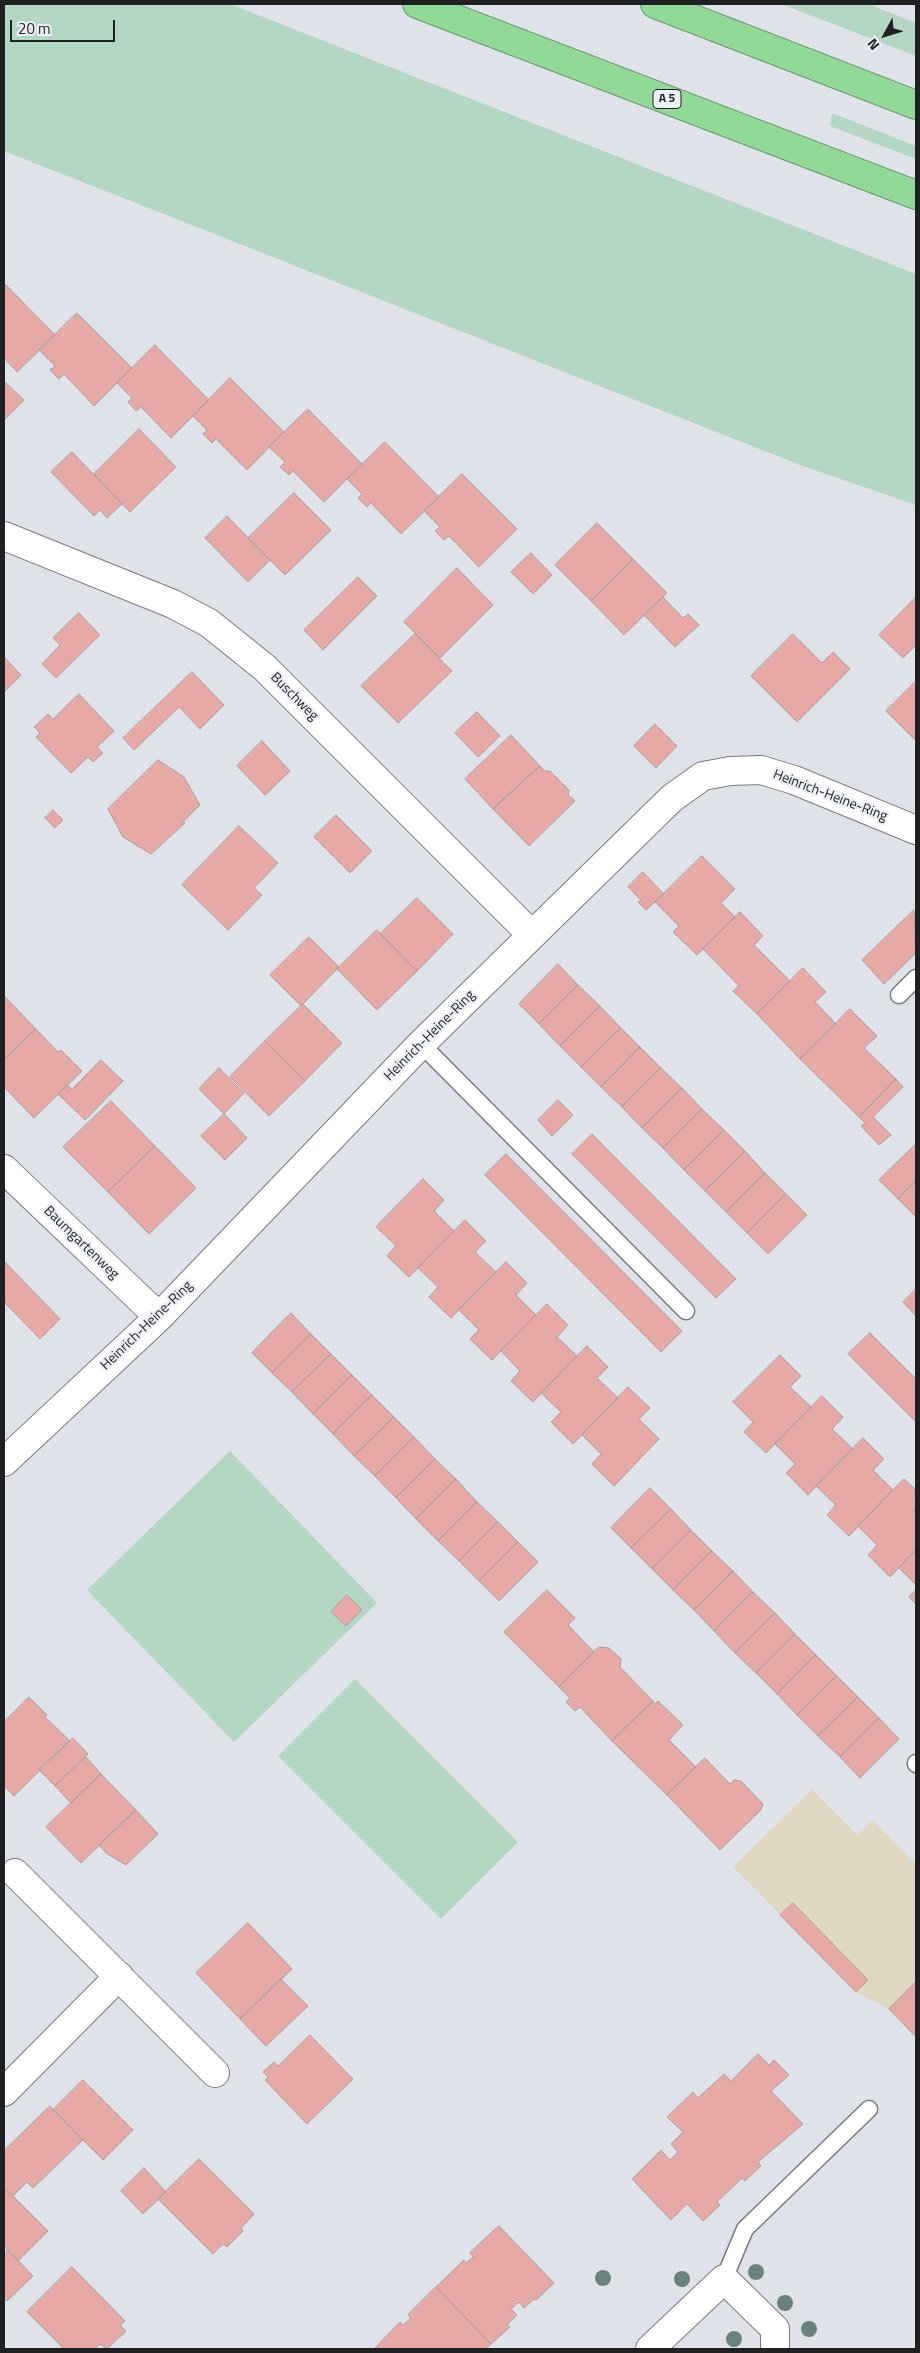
<!DOCTYPE html>
<html>
<head>
<meta charset="utf-8">
<style>
  body { margin:0 }
  #map { position:relative; width:920px; height:2353px; overflow:hidden; background:#e0e2ea; font-family:"Titillium Web",sans-serif }
  canvas { display:block }
  .frame { position:absolute; inset:0; border:5px solid #1f2022; pointer-events:none }
  .north { position:absolute; left:860px; top:10px; width:50px; height:50px; -webkit-text-stroke:4px #edeff7; paint-order:stroke; rotate:231deg; font-size:14px; font-weight:700; line-height:20px; text-align:center; color:#1f2022 }
  .north::after { content:''; display:block; margin:auto; width:18px; height:22px; background:#1f2022; clip-path:polygon(50% 0,100% 100%,50% 72%,0 100%) }
  .scale { position:absolute; left:10px; top:20px; width:105px; height:22px; box-sizing:border-box; border:2px solid #1f2022; border-top:0; padding-left:6px; font-size:15px; line-height:18px; white-space:nowrap; color:#1f2022; -webkit-text-stroke:4px #edeff7; paint-order:stroke }
</style>
</head>
<body>
<div id="map">
<canvas width="920" height="2353"></canvas>
<div class="frame"></div>
<div class="north">N</div>
<div class="scale">20 m</div>
</div>
<script>
const g = document.querySelector('canvas').getContext('2d');
g.lineJoin = 'round';
function paint(path, color) { g.fillStyle = color; g.fill(path, 'evenodd'); }
function trace(path, color, width, dash) { g.strokeStyle = color; g.lineWidth = width; g.lineCap = dash ? 'butt' : 'round'; g.setLineDash(dash || []); g.stroke(path); }
function label(font, color, halo, rows, align = 'center') {
  g.font = font + ' "Titillium Web",sans-serif'; g.lineWidth = 4.5; g.setLineDash([]); g.textBaseline = 'middle'; g.strokeStyle = halo; g.fillStyle = color; for (const [text, x, y, turn = 0] of rows) {
    g.save(); g.translate(x, y); g.rotate((+turn || 0) * Math.PI / 180); g.textAlign = isNaN(turn) ? turn : align; if (halo) g.strokeText(text, 0, 0); g.fillText(text, 0, 0); g.restore();
  }
}
const education = new Path2D(`
  M812,1789L858,1835L873,1820L916,1864V2037L889,2009L856,1992L733,1867Z`);
const green = new Path2D(`
  M4,4H230L916,274V505L800,465L4,151Z
  M781,4H868L916,23V56Z
  M832,113L916,146V159L830,126Z
  M230,1451L377,1603L234,1742L87,1590Z
  M355,1679L518,1842L441,1919L278,1756Z`);
const building = new Path2D(`
  M4,283L55,335L17,372L4,358Z
  M77,313L132,368L94,406L64,374L59,379L50,370L55,366L39,350Z
  M155,345L209,400L171,438L141,407L136,411L128,402L132,398L117,383Z
  M230,378L284,432L247,470L216,439L212,443L203,434L207,430L193,416Z
  M4,381L24,400L4,420Z
  M308,409L362,464L324,502L293,471L289,475L280,467L285,462L269,447Z
  M139,429L176,467L130,512L94,474Z
  M385,442L439,497L401,534L371,503L367,507L358,498L362,494L347,479Z
  M72,452L122,504L107,518L100,510L94,516L51,472Z
  M462,474L517,529L479,567L449,536L444,540L435,531L440,527L424,511Z
  M294,493L331,530L285,575L248,538Z
  M227,516L270,560L248,582L205,538Z
  M597,523L633,559L591,601L555,565Z
  M531,553L552,575L533,594L511,572Z
  M633,559L667,593L624,635L591,601Z
  M457,568L493,605L440,658L404,622Z
  M358,577L377,596L323,650L304,630Z
  M663,597L683,618L688,614L699,625L675,647L644,615Z
  M916,597V645L903,658L879,635Z
  M79,613L100,635L56,678L42,664L60,645L53,638Z
  M415,634L452,671L398,723L361,686Z
  M793,634L822,663L833,652L850,669L797,722L751,676Z
  M4,657L21,675L4,692Z
  M192,672L224,705L200,729L179,707L134,750L123,738Z
  M916,681V741L886,711Z
  M79,694L114,731L97,747L103,753L93,762L88,757L71,773L36,737L40,733L34,727L48,714L53,719Z
  M477,712L500,736L478,757L455,733Z
  M655,724L677,746L656,768L634,746Z
  M511,735L540,766L493,809L465,779Z
  M262,741L290,771L265,795L237,766Z
  M158,760L184,777L200,805L183,822L185,823L151,854L123,837L108,809Z
  M540,766L545,771H550L569,790L568,795L575,801L529,846L493,809Z
  M53,810L63,820L55,828L45,818Z
  M336,815L372,851L350,873L314,837Z
  M239,826L278,863L254,888L262,895L228,930L182,885Z
  M702,856L735,889L721,903L735,917L697,955L673,932L679,926L655,902Z
  M643,872L664,894L646,910L638,902L641,900L628,887Z
  M417,898L453,934L417,971L380,934Z
  M914,910L916,953L884,984L862,960Z
  M740,912L763,936L754,945L790,981L757,1014L733,991L739,986L703,949Z
  M377,930L417,971L377,1010L337,969Z
  M309,937L339,967L301,1006L270,975Z
  M558,964L578,985L539,1024L519,1004Z
  M803,968L826,992L815,1002L836,1024L800,1059L757,1014Z
  M578,985L600,1006L560,1046L539,1024Z
  M4,996L36,1029L4,1060Z
  M303,1004L342,1043L305,1081L265,1041Z
  M600,1006L621,1028L581,1067L560,1046Z
  M850,1009L877,1036L864,1048L896,1079L859,1117L800,1059Z
  M621,1028L640,1047L601,1087L581,1067Z
  M36,1029L58,1052L61,1050L82,1071L34,1118L4,1087V1060Z
  M265,1041L305,1081L269,1116L230,1077Z
  M640,1047L661,1068L622,1107L601,1087Z
  M101,1060L123,1081L85,1120L58,1094L67,1085L72,1089Z
  M219,1068L244,1093L224,1114L199,1089Z
  M661,1068L682,1088L642,1128L622,1107Z
  M896,1079L903,1087L873,1117L891,1135L879,1145L861,1126L865,1123L859,1117Z
  M682,1088L702,1109L663,1148L642,1128Z
  M558,1100L573,1115L552,1136L538,1120Z
  M111,1101L155,1146L108,1192L63,1147Z
  M702,1109L724,1130L684,1170L663,1148Z
  M224,1114L247,1138L225,1160L201,1136Z
  M724,1130L745,1151L705,1191L684,1170Z
  M592,1134L736,1279L716,1298L572,1154Z
  M916,1144V1181L898,1199L879,1180Z
  M155,1146L196,1188L149,1234L108,1192Z
  M745,1151L765,1173L726,1212L705,1191Z
  M506,1154L682,1331L661,1352L485,1175Z
  M765,1173L786,1194L747,1233L726,1212Z
  M423,1179L444,1200L434,1211L454,1231L409,1277L387,1256L396,1246L376,1227Z
  M916,1181V1217L898,1199Z
  M786,1194L807,1215L768,1254L747,1233Z
  M465,1220L486,1241L475,1252L496,1272L451,1318L429,1297L438,1287L418,1268Z
  M4,1261L60,1319L40,1339L4,1302Z
  M506,1262L527,1283L516,1295L536,1315L492,1360L470,1339L479,1330L459,1310Z
  M916,1289V1316L903,1302Z
  M547,1304L568,1325L557,1337L577,1356L533,1402L511,1381L520,1371L501,1351Z
  M291,1313L311,1334L272,1373L252,1353Z
  M870,1333L916,1379V1422L848,1354Z
  M311,1334L331,1354L292,1392L272,1373Z
  M587,1346L608,1367L597,1378L618,1398L573,1444L551,1422L561,1412L541,1393Z
  M331,1354L352,1375L313,1414L292,1392Z
  M780,1355L801,1376L790,1387L811,1407L766,1453L744,1432L753,1422L733,1402Z
  M352,1375L372,1395L333,1434L313,1414Z
  M628,1387L650,1408L639,1419L659,1439L614,1486L592,1464L601,1454L582,1435Z
  M372,1395L394,1417L354,1456L333,1434Z
  M822,1396L843,1417L832,1429L853,1449L808,1495L786,1473L795,1464L775,1444Z
  M394,1417L414,1437L375,1476L354,1456Z
  M414,1437L435,1459L396,1498L375,1476Z
  M863,1438L884,1459L873,1470L893,1490L849,1536L827,1515L836,1505L816,1486Z
  M435,1459L456,1479L416,1519L396,1498Z
  M456,1479L477,1502L438,1541L416,1519Z
  M904,1479L916,1490V1509L914,1511L916,1513V1550L890,1577L868,1555L877,1545L858,1526Z
  M650,1488L671,1509L631,1548L611,1528Z
  M477,1502L498,1522L459,1561L438,1541Z
  M671,1509L691,1530L652,1569L631,1548Z
  M498,1522L518,1542L479,1581L459,1561Z
  M691,1530L712,1551L673,1590L652,1569Z
  M518,1542L538,1562L499,1601L479,1581Z
  M916,1550V1585L899,1568Z
  M712,1551L733,1571L694,1610L673,1590Z
  M733,1571L753,1592L714,1631L694,1610Z
  M547,1590L575,1618L568,1625L594,1652L559,1687L504,1632Z
  M916,1590V1604L909,1597Z
  M753,1592L775,1613L735,1653L714,1631Z
  M347,1595L362,1610L346,1626L331,1612Z
  M775,1613L795,1634L756,1673L735,1653Z
  M795,1634L816,1655L777,1694L756,1673Z
  M599,1647L609,1648L621,1659L620,1667L653,1701L612,1741L580,1707L575,1711L566,1702L570,1698L559,1687Z
  M816,1655L837,1676L797,1715L777,1694Z
  M837,1676L858,1697L818,1736L797,1715Z
  M29,1697L47,1715L45,1717L70,1741L14,1796L4,1786V1722Z
  M858,1697L879,1718L840,1757L818,1736Z
  M653,1701L655,1704L658,1701L683,1725L669,1740L696,1767L667,1795L612,1741Z
  M879,1718L899,1739L860,1778L840,1757Z
  M73,1738L88,1754L55,1786L39,1770Z
  M86,1757L101,1774L71,1803L55,1786Z
  M705,1758L730,1784L734,1780L741,1781L763,1804L761,1810L720,1850L667,1795Z
  M101,1774L136,1810L81,1863L46,1827Z
  M136,1810L158,1834L126,1865L106,1853L99,1845Z
  M793,1903L868,1980L856,1992L780,1915Z
  M248,1923L292,1969L240,2019L196,1973Z
  M281,1979L308,2006L266,2046L240,2019Z
  M916,1982V2037L889,2009Z
  M310,2035L353,2079L307,2124L265,2080L268,2077L263,2072L274,2062L278,2066Z
  M758,2054L769,2065L774,2060L789,2075L771,2091L803,2124L758,2162L761,2166L745,2181L742,2178L717,2202L720,2205L703,2221L687,2204L671,2220L632,2179L661,2150L670,2160L678,2152L671,2144L683,2132L667,2117L693,2092L698,2098L724,2074L731,2081Z
  M83,2080L133,2130L103,2160L53,2110Z
  M50,2106L83,2140L33,2188L27,2182L13,2196L4,2187V2151Z
  M199,2159L254,2214L241,2228L243,2231L227,2247L223,2244L213,2254L158,2199Z
  M144,2168L166,2192L143,2214L121,2191Z
  M4,2187L48,2231L18,2261L4,2246Z
  M499,2226L554,2283L536,2300L534,2299L524,2308L519,2302L511,2309L517,2315L507,2325L510,2327L491,2344L436,2287L464,2260L466,2263L473,2257L470,2253Z
  M8,2250L33,2276L7,2301L4,2298V2254Z
  M72,2267L125,2321L120,2325L126,2331L107,2349L100,2344L95,2349H64L27,2312Z
  M436,2287L491,2344L486,2349H374L400,2322L403,2325L411,2318L408,2315Z`);
const service = new Path2D(`
  M899,995L916,978
  M421,1044L686,1311
  M916,1763V1764
  M724,2279L745,2229L869,2109`);
const minor = new Path2D(`
  M4,536L173,604L209,623L265,668L532,935
  M4,1169L159,1317
  M4,1462L159,1317L421,1044L672,798L703,776L730,771L761,770L794,780L916,830
  M15,1873L215,2073
  M4,2092L119,1976
  M650,2349L724,2279L775,2329V2349`);
const motorway = new Path2D(`
  M417,4L916,195
  M655,4L916,105`);
const trees = [
  [756,2272],
  [603,2278],
  [682,2279],
  [785,2303],
  [809,2329],
  [734,2339]
];
const shields = [
  [667,99,28]
];
const shieldNames = [
  ["A 5",667,99]
];
const streetNames = [
  ["Buschweg",294,697,45],
  ["Heinrich-Heine-Ring",830,796,21],
  ["Heinrich-Heine-Ring",430,1036,-45],
  ["Baumgartenweg",81,1243,44],
  ["Heinrich-Heine-Ring",147,1326,-44]
];
paint(education, '#e0d8c3');
paint(green, '#b3d7c2');
paint(building, '#e7a9a6');
trace(building, '#a9a09f', 1);
trace(service, '#787a81', 19);
trace(minor, '#787a81', 30);
trace(motorway, '#68986d', 30);
trace(service, '#fff', 16);
trace(minor, '#fff', 28);
trace(motorway, '#90d996', 28);
g.fillStyle = '#69837c';
for (const [x, y] of trees) { g.beginPath(); g.arc(x, y, 8, 0, 2 * Math.PI); g.fill(); }
for (const [x, y, w] of shields) { const box = new Path2D(); box.roundRect(x - w / 2, y - 9.5, w, 19, 4); g.fillStyle = '#edeff7'; g.fill(box); trace(box, '#1f2022', 1); }
label('bold 12px', '#1f2022', null, shieldNames);
label('14px', '#1f2022', '#edeff7', streetNames);
</script>
</body>
</html>
